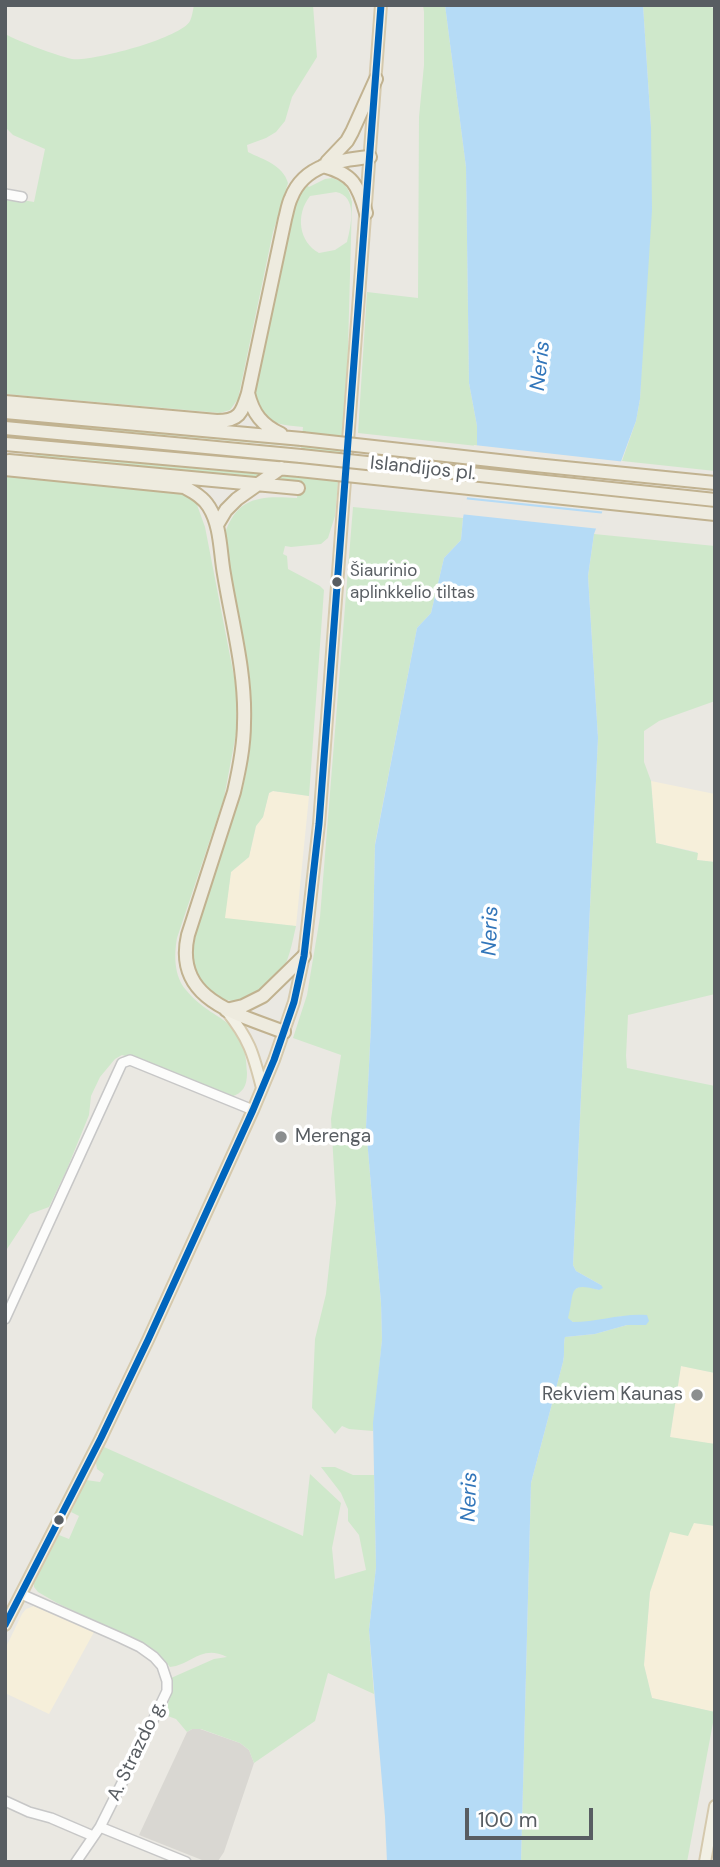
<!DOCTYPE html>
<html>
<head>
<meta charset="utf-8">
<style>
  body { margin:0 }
  #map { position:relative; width:720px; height:1867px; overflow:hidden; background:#eae8e2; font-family:"DM Sans",sans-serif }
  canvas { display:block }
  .frame { position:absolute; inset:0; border:7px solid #585d62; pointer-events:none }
  .scale { position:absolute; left:465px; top:1808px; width:128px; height:32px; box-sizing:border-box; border:4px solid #585d62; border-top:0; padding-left:9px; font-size:21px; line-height:24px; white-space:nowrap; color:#585d62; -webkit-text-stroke:5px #fff; paint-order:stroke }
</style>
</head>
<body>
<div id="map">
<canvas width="720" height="1867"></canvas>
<div class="frame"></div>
<div class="scale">100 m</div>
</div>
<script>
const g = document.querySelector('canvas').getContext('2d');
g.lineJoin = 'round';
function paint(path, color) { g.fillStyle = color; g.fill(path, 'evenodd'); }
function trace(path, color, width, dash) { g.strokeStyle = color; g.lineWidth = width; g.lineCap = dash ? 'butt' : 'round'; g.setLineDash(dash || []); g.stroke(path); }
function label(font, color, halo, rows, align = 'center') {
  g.font = font + ' "DM Sans",sans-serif'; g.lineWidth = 7; g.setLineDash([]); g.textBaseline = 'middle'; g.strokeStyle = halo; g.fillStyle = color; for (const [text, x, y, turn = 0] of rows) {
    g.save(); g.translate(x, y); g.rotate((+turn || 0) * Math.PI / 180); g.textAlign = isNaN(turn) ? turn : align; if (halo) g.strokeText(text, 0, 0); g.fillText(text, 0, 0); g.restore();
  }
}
const commercial = new Path2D(`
  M651,781L715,794V862L697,860V852L656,843Z
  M273,791L309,796L296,926L224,919L231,872L249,857L256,826L263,817L269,793Z
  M681,1366L715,1373V1444L670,1438Z
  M694,1523L715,1526V1712L652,1698L644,1665L650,1592L670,1531Z
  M34,1606L94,1632L49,1714L5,1693V1649L22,1614L26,1609Z`);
const industrial = new Path2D(`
  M192,1729H200L240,1743L249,1750L254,1763L224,1852L218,1861L214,1862H207L139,1835L187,1732Z`);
const green = new Path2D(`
  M194,5H313L317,57L292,97L285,121L276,132L266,138L247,145L248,152C264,160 283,165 288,183L273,232L238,399L230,410L220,413L5,394V197L34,202L45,149L13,135L5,127V34C20,42 55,55 72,59C92,62 181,38 190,21C192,17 193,10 194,5Z
  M423,5H445L466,167L469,383L477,426V446L358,433L367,292L418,298L419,117L424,65V12Z
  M643,5H709L712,8L715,7V471L622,461L636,421L640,399L642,351L651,127Z
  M332,178C346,182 349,189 352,202L347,384L335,516L328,538L321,544L291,547L285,546L283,554L287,556L288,569L320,586L324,590L309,796L273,791L269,793L263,817L256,826L249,857L231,872L225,918L296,926C292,943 289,963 278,977C260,999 232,1011 208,990C203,986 197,979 195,973C192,966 192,955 190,947L243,788L249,755L251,726V699L246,661L224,536C237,496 260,496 297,498L299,482L37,458L35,456L38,454L298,477L300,464L5,438V433L300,461L301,447L5,421V417L301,444L303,427C277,425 251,421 255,387L294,206L300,190L305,184L309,187L325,179ZM336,192C358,196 351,226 347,242L335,250L319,253C299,242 295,215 310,196Z
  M5,474L177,490L196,502L205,527L237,692L236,734L224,798L177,938C174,955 174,976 186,990C216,1026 246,1014 247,1073C247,1086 243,1093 231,1097L135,1059L122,1055L115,1059L100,1077L91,1096L89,1115L67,1169L49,1207L30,1214L5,1252Z
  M353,507L463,518L461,540L444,558L431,613L417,628L375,844L371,1025L366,1127L381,1303L382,1340L373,1431L349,1429L342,1426L335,1434L312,1408L315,1339L326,1294L336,1203L331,1119L341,1055L293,1038L307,995L320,917Z
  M594,534L715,546V701L659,721L644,731V762L651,781L656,843L698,853L697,860L715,862V994L628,1015L626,1056L627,1068L715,1086V1373L681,1366L670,1437L715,1444V1526L694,1523L688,1536L670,1532L650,1592L644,1665L652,1698L715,1712L687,1862H521L531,1483L563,1362C565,1353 563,1345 565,1337L595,1334L627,1325H646L623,1316L591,1322H573L567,1318L573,1290L583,1285L599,1290L601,1285L576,1271L573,1265L598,738L588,576Z
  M104,1447L303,1536L310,1474L341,1503L332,1548L335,1579L366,1570L359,1535L348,1521V1509L341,1493L321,1467H335L353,1475H374L376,1567L369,1630L374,1694L328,1673L315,1721L254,1763L249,1750L240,1743L201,1729H192L187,1732L176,1719L165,1715L172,1689L171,1678L214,1659L227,1657C201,1644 192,1665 170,1667L157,1652L149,1647L57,1603L38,1592L34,1587V1583L59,1535L69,1539L79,1516L71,1512L86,1480L100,1482L104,1474L97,1469L96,1463Z`);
const water = new Path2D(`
  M445,5H643L651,127L652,210L640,399L636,421L594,534L588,576L598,738L573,1265L576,1271L601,1285L603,1288L599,1290C567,1281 575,1292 568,1318L573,1322C597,1322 622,1313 647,1315L649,1321L646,1325H627L595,1334L565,1337C563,1345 565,1353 563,1362L531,1483L521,1862H387L385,1817L369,1630L376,1567L373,1423L382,1340L381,1303L366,1127L371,1025L375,845L417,628L431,613L444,558L461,540L463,518L477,446V426L469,383L466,167Z`);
const pier = new Path2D(`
  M474,445L626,462L619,479L470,463Z
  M470,464L619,480L607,512L464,497Z
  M463,499L596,513L606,514L600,529L460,514Z`);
const minor = new Path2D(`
  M5,194L22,197
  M5,1319L122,1063L130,1060L253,1110
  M21,1594L121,1638L140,1647L154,1657L162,1666L167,1681V1691L146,1735L100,1827L76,1862
  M5,1801L29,1812L51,1818L93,1836
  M100,1827L186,1862`);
const major = new Path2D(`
  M226,1010C249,1039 253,1052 262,1088
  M5,1625L101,1438L148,1340L253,1110L274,1060L294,1002L304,956L319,824L381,5
  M705,1862L715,1806`);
const highway = new Path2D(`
  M327,162L347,141L352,132L376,79
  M323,166C353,174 358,185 366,213
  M248,393C253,414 262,425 281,434
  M5,402L217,421C240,421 242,412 248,393L285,219C287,212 288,204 291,198C304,164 340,160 370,157
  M5,412L302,439
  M5,428L301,456
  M5,444L299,470
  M9,461L298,488
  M535,465L715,483
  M5,469L184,487C193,492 203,497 209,507C221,526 220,552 224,574C232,623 246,673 244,723C244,747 239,770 234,792L188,935C173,1000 238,1014 284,1032
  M217,525L226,510L237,499L281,468
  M226,1010L243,1006L263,996L304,956`);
const highwayBridge = new Path2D(`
  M302,439L535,465
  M301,456L715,500
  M299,470L715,514`);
const bus1 = new Path2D(`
  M5,1625L101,1438L148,1340L253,1110L274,1060L294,1002L304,956L319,824L381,5`);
const markers = [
  [337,582,6,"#585d62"],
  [281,1137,7,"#8b8e8f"],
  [697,1395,7,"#8b8e8f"],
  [59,1520,6,"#585d62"]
];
const busNames = [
  ["Šiaurinio",350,572],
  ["aplinkkelio tiltas",350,594]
];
const streetNames = [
  ["Islandijos pl.",423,469,6],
  ["A. Strazdo g.",137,1751,-64]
];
const poiNames = [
  ["Merenga",295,1137],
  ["Rekviem Kaunas",683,1395,"right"]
];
const waterNames = [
  ["Neris",541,366,-84],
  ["Neris",491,931,-88],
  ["Neris",470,1497,-88]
];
paint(commercial, '#f6efda');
paint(industrial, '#d9d7d2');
paint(green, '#cfe8cb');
paint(water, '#b5dbf6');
paint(pier, '#eae8e2');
trace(minor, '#c7c7c7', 12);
trace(major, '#d5c9ad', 14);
trace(highway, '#c1b290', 16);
trace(minor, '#fcfcfb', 9);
trace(major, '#f2f0e5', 10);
trace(highway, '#eeebdf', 12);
trace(highwayBridge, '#c1b290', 16, []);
trace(highwayBridge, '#eeebdf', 12);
trace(bus1, '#0065bd', 7);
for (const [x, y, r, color] of markers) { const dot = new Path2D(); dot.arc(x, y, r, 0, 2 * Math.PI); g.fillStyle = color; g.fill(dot); trace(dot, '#fff', 2.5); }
label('17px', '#585d62', '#fff', busNames, 'left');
label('19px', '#585d62', '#fff', streetNames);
label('19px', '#585d62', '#fff', poiNames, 'left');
label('italic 21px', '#3276ba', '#fff', waterNames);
</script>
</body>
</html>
